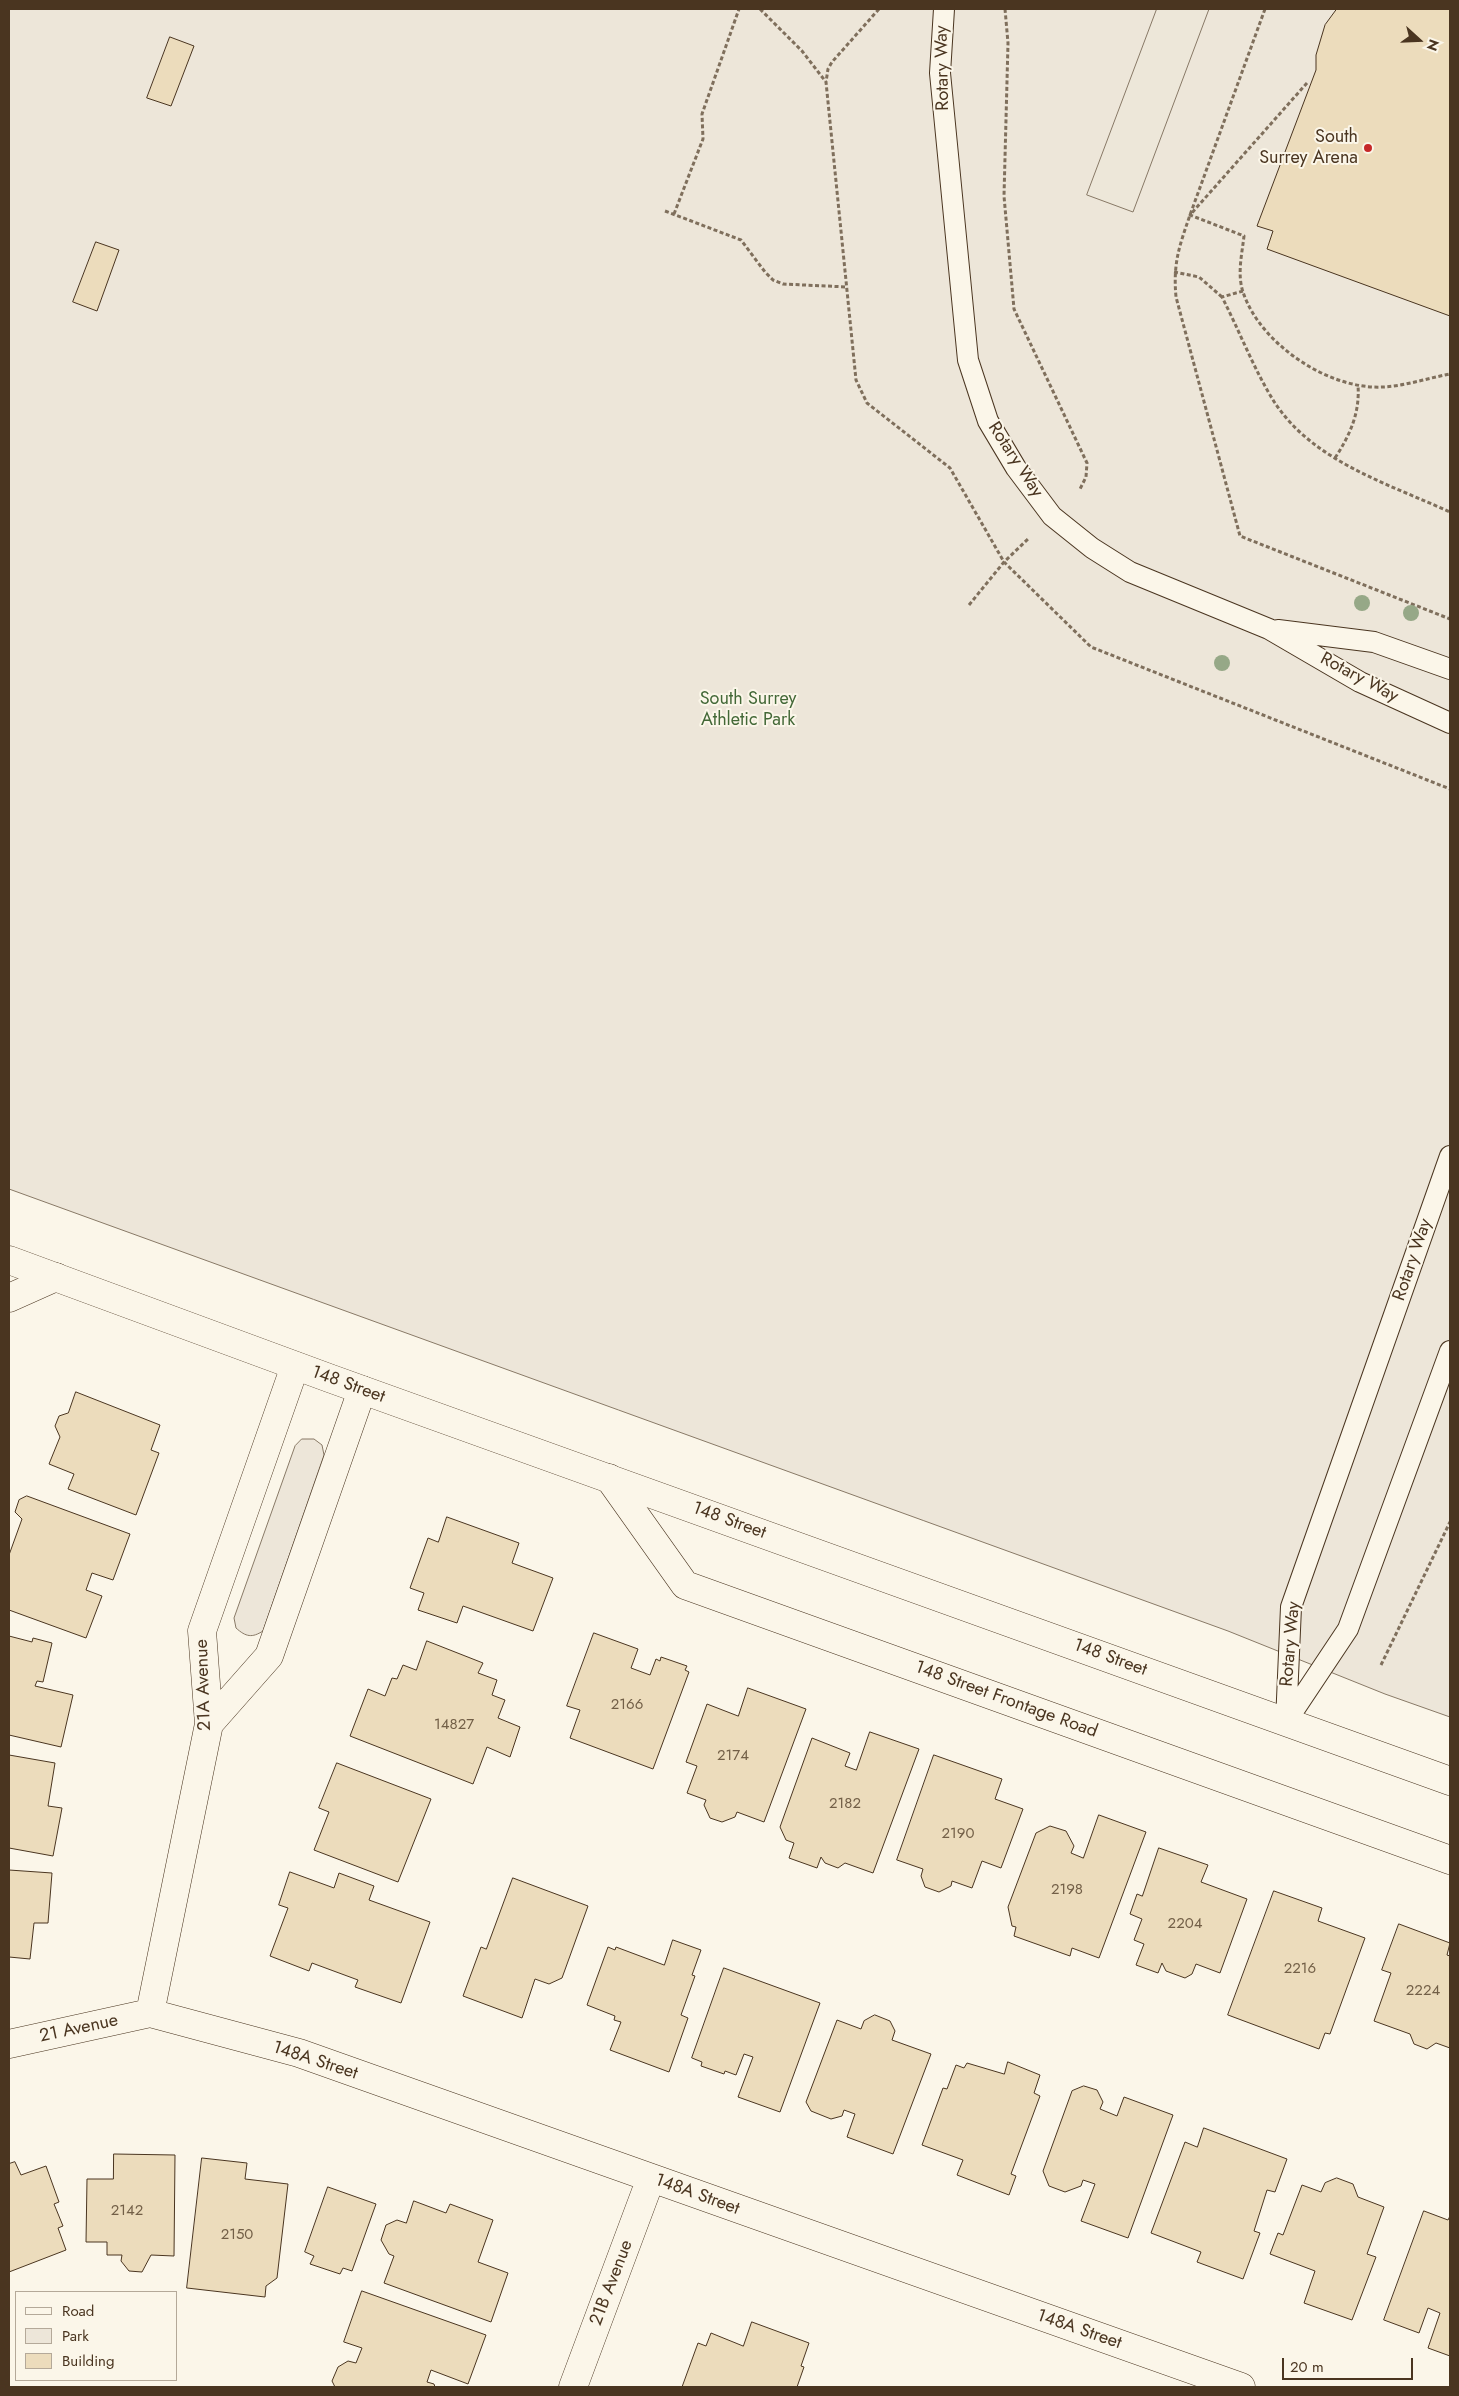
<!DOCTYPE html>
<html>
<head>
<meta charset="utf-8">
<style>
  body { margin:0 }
  #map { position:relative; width:1459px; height:2396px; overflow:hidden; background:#fbf6e9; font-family:Jost,sans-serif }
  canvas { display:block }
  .frame { position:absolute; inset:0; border:10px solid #4a3520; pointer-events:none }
  .legend { position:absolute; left:15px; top:2291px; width:162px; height:90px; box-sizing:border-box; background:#fbf6e9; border:1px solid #b4a999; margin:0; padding:6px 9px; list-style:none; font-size:15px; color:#4a3520 }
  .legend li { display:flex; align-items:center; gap:10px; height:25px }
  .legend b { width:25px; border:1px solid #b4a999 }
  .north { position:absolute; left:1394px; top:15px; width:50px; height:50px; -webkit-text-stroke:4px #fbf6e9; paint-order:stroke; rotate:110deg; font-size:14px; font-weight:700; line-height:20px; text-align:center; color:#4a3520 }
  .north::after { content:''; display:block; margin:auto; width:18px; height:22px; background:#4a3520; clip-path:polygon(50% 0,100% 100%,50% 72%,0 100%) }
  .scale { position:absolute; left:1282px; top:2358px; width:131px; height:22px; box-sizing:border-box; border:2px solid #4a3520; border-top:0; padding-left:6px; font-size:15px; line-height:18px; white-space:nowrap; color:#4a3520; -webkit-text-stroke:4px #fbf6e9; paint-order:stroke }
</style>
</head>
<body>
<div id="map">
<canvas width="1459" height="2396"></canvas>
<div class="frame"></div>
<ul class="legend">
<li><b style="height:6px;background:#fbf6e9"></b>Road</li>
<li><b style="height:14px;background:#ede6d9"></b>Park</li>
<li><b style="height:14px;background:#ecdcbc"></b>Building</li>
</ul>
<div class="north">N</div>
<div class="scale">20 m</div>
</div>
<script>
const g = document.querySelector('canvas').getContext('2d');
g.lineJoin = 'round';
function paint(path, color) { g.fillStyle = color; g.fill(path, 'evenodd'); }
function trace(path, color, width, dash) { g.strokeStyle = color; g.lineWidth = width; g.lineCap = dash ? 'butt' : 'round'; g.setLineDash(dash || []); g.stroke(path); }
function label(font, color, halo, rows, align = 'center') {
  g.font = font + ' Jost,sans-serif'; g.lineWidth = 4; g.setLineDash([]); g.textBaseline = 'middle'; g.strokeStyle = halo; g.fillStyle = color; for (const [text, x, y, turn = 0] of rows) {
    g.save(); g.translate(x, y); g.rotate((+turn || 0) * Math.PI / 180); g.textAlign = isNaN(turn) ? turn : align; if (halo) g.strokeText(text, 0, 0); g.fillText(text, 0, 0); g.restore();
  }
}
const green = new Path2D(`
  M9,9H1450V1717L1385,1694L1228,1631L9,1189Z
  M302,1439H314L322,1445L324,1455L263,1631C252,1638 246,1637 236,1628L234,1618L295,1446Z`);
const parking = new Path2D(`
  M1157,9H1209L1133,212L1087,195Z`);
const building = new Path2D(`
  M1337,9H1450V316L1267,249L1273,231L1257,226L1316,70V55L1325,25Z
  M170,37L194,46L171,106L147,98Z
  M96,242L119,250L97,311L73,302Z
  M76,1392L160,1425L151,1450L159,1453L136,1515L68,1489L74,1474L49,1464L60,1437L55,1426L59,1416L68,1413Z
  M27,1496L130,1534L113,1580L92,1573L86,1590L102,1596L86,1638L9,1610V1555L22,1519L15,1512L19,1500Z
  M447,1517L519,1543L512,1563L553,1578L533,1631L463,1606L457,1623L418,1610L424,1593L410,1588L428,1538L438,1542Z
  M594,1633L638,1649L631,1668L650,1675L656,1659L660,1661L661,1657L687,1666L685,1670L689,1672L653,1769L570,1738L580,1710L567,1706Z
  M9,1636L32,1642L33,1638L52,1643L43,1682L37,1681L35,1686L73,1695L61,1747L9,1735Z
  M427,1641L483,1663L478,1673L497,1680L492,1695L505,1700L498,1718L520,1727L510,1757L487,1747L473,1784L350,1736L368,1689L385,1696L392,1678L397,1679L403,1665L416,1670Z
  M748,1688L806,1709L764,1822L737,1812L735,1817L722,1822L710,1818L704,1805L706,1800L687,1793L697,1766L686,1762L707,1704L738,1716Z
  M870,1732L919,1749L873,1873L845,1863L838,1868L825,1863L821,1857L817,1868L789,1858L794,1843L786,1840L780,1827L812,1738L850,1753L845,1766L856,1770Z
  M9,1755L55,1763L48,1806L62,1808L53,1856L9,1848Z
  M934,1755L1002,1779L995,1799L1023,1809L1001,1868L982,1861L972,1888L952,1881L951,1886L939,1892L925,1887L921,1876L923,1869L897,1860Z
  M337,1763L431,1799L398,1882L314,1850L329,1812L319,1808Z
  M1099,1815L1146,1832L1099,1958L1072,1948L1070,1956L1014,1936L1016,1927L1012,1926L1008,1907L1036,1833L1050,1826L1066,1831L1074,1846L1071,1853L1083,1858Z
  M1159,1848L1208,1865L1201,1882L1247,1899L1220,1973L1196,1964L1192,1974L1185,1978L1166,1971L1162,1963L1158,1973L1136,1965L1144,1944L1134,1940L1142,1919L1130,1914L1137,1894L1142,1896Z
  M9,1870L52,1873L48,1923H34L30,1959L9,1957Z
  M290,1872L334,1888L339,1873L374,1886L369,1900L430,1922L401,2003L355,1987L358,1980L312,1963L309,1971L270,1956L288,1908L279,1905Z
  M513,1878L588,1906L562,1978L549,1984L535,1979L522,2018L463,1996L481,1947L486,1949Z
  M1274,1891L1322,1908L1318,1921L1365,1938L1330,2034L1325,2033L1319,2049L1228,2015Z
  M1399,1924L1450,1943L1447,1955L1450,1956V2048L1436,2043L1427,2049L1414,2044L1410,2034L1374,2021L1391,1973L1382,1970Z
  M673,1940L701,1950L692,1975L695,1976L681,2015L688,2018L669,2072L610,2050L621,2022L614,2020L615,2016L587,2005L608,1947L615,1950L616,1947L664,1965Z
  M724,1968L820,2003L780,2112L738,2097L753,2057L744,2054L736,2075L725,2071L724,2074L701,2066L702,2062L692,2058Z
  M875,2015L890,2021L895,2031L892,2040L931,2054L893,2154L847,2137L855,2114L844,2110L842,2116L831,2119L811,2111L806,2102L837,2020L861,2029L864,2021Z
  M1008,2062L1040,2075L1034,2093L1040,2096L1011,2174L1016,2176L1009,2195L957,2175L963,2160L922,2145L943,2088L947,2089L956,2065L964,2068L967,2063L1004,2074Z
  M1084,2086L1097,2090L1103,2102L1100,2109L1117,2116L1124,2097L1173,2115L1128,2238L1081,2221L1095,2184L1083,2180L1081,2186L1065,2192L1049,2186L1043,2171L1072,2091Z
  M1204,2128L1287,2159L1275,2192L1267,2190L1254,2231L1260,2233L1243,2279L1197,2262L1201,2252L1151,2233L1185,2142L1197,2147Z
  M114,2154L175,2155L174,2256L151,2255L142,2272L129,2271L121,2261L122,2255H107V2242H86L87,2179H113Z
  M202,2158L247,2163L245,2179L288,2184L277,2278L266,2286L265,2297L187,2288Z
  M15,2162L21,2175L46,2166L59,2202L54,2204L63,2226L58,2228L66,2250L9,2272V2164Z
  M1337,2178L1353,2184L1358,2197L1384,2207L1367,2254L1376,2257L1352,2320L1304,2303L1315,2271L1270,2254L1278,2233L1283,2235L1302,2185L1321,2192L1325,2183Z
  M328,2187L376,2204L352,2271L343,2268L340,2274L310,2264L314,2256L305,2252Z
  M414,2201L446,2213L450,2204L493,2220L478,2262L508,2273L491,2322L384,2283L394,2256L389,2254L381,2240L386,2225L397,2220L406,2223Z
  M1424,2211L1448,2220L1450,2216V2356L1428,2348L1440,2313L1428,2308L1419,2333L1384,2320Z
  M362,2291L486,2335L468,2384L431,2370L427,2382L434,2384L435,2387H335L332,2381L338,2367L348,2361L356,2363L362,2348L344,2342Z
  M752,2322L809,2343L801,2366L804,2367L797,2387H682L698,2343L706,2346L711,2333L743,2346Z`);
const path = new Path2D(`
  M760,9L802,51L826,82
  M879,9L832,62L828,69L826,82L856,380L867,403L950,468L1004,562L1091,647L1450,789
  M1005,9L1008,43L1004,196L1014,309L1087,463L1086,477L1080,489
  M1265,9L1190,215C1179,247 1173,263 1176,297L1240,536L1450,619
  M1307,83L1190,215L1244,236C1242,254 1237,274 1243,292C1260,344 1329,390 1383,387C1405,386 1428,378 1450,374
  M665,211L741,240L765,272L773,280L783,284L847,287
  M674,214L703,139L702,114L739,9
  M1174,272L1199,277L1222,297
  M1243,291L1222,297C1239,330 1255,372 1275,403C1314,462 1389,484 1450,512
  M1335,458C1350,435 1360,413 1358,385
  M969,605L1004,562L1029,538
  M1381,1665L1450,1522`);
const lane = new Path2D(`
  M944,9L940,73L968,360L988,421L1016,468L1052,516L1092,548L1130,572L1269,629L1360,682L1450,723
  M1278,630L1374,642L1450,669
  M1286,1722L1291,1607L1450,1156
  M1286,1722L1348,1629L1450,1351`);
const street = new Path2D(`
  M9,1298L56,1277
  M609,1478L685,1585L1450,1860
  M209,1724L269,1656L362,1390
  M150,2013L209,1724L202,1631L295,1366
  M9,2044L150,2013L299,2053L1241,2387
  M573,2387L651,2178`);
const secondary = new Path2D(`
  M9,1260L329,1378L1450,1781`);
const trees = [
  [1362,603],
  [1411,613],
  [1222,663]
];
const markers = [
  [1368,148,5,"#c62828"]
];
const numberNames = [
  ["2166",627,1705],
  ["14827",454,1725],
  ["2174",733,1756],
  ["2182",845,1804],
  ["2190",958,1834],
  ["2198",1067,1890],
  ["2204",1185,1924],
  ["2216",1300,1969],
  ["2224",1423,1991],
  ["2142",127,2211],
  ["2150",237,2235]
];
const streetNames = [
  ["Rotary Way",943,68,-91],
  ["Rotary Way",1015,460,57],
  ["Rotary Way",1359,678,28],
  ["Rotary Way",1413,1260,-71],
  ["148 Street",348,1385,20],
  ["148 Street",729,1521,20],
  ["Rotary Way",1291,1644,-85],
  ["148 Street",1110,1658,20],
  ["21A Avenue",204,1685,-92],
  ["148 Street Frontage Road",1006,1700,20],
  ["21 Avenue",79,2029,-12],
  ["148A Street",315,2061,18],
  ["148A Street",697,2195,20],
  ["21B Avenue",612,2283,-69],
  ["148A Street",1079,2330,19]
];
const poiNames = [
  ["South",1358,138],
  ["Surrey Arena",1358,159]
];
const parkNames = [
  ["South Surrey",748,700],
  ["Athletic Park",748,721]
];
paint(green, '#ede6d9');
trace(green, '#887966', 1);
paint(parking, '#ede7d9');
trace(parking, '#887966', 1);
paint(building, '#ecdcbc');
trace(building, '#4a3520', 1);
trace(lane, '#4a3520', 22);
trace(street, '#4a3520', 29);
trace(secondary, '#4a3520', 29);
trace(path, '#7f6f5c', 3, [4, 2.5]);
trace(lane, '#fbf6e9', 20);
trace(street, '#fbf6e9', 28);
trace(secondary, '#fbf6e9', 28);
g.fillStyle = '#96a887';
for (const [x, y] of trees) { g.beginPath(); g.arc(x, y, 8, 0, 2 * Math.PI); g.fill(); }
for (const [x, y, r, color] of markers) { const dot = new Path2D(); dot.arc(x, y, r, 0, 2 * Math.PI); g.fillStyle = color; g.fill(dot); trace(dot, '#fbf6e9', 2); }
label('15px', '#725f47', null, numberNames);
label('18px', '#4a3520', '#fbf6e9', streetNames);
label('18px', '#4a3520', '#fbf6e9', poiNames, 'right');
label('18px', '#436837', '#fbf6e9', parkNames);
</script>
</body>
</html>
